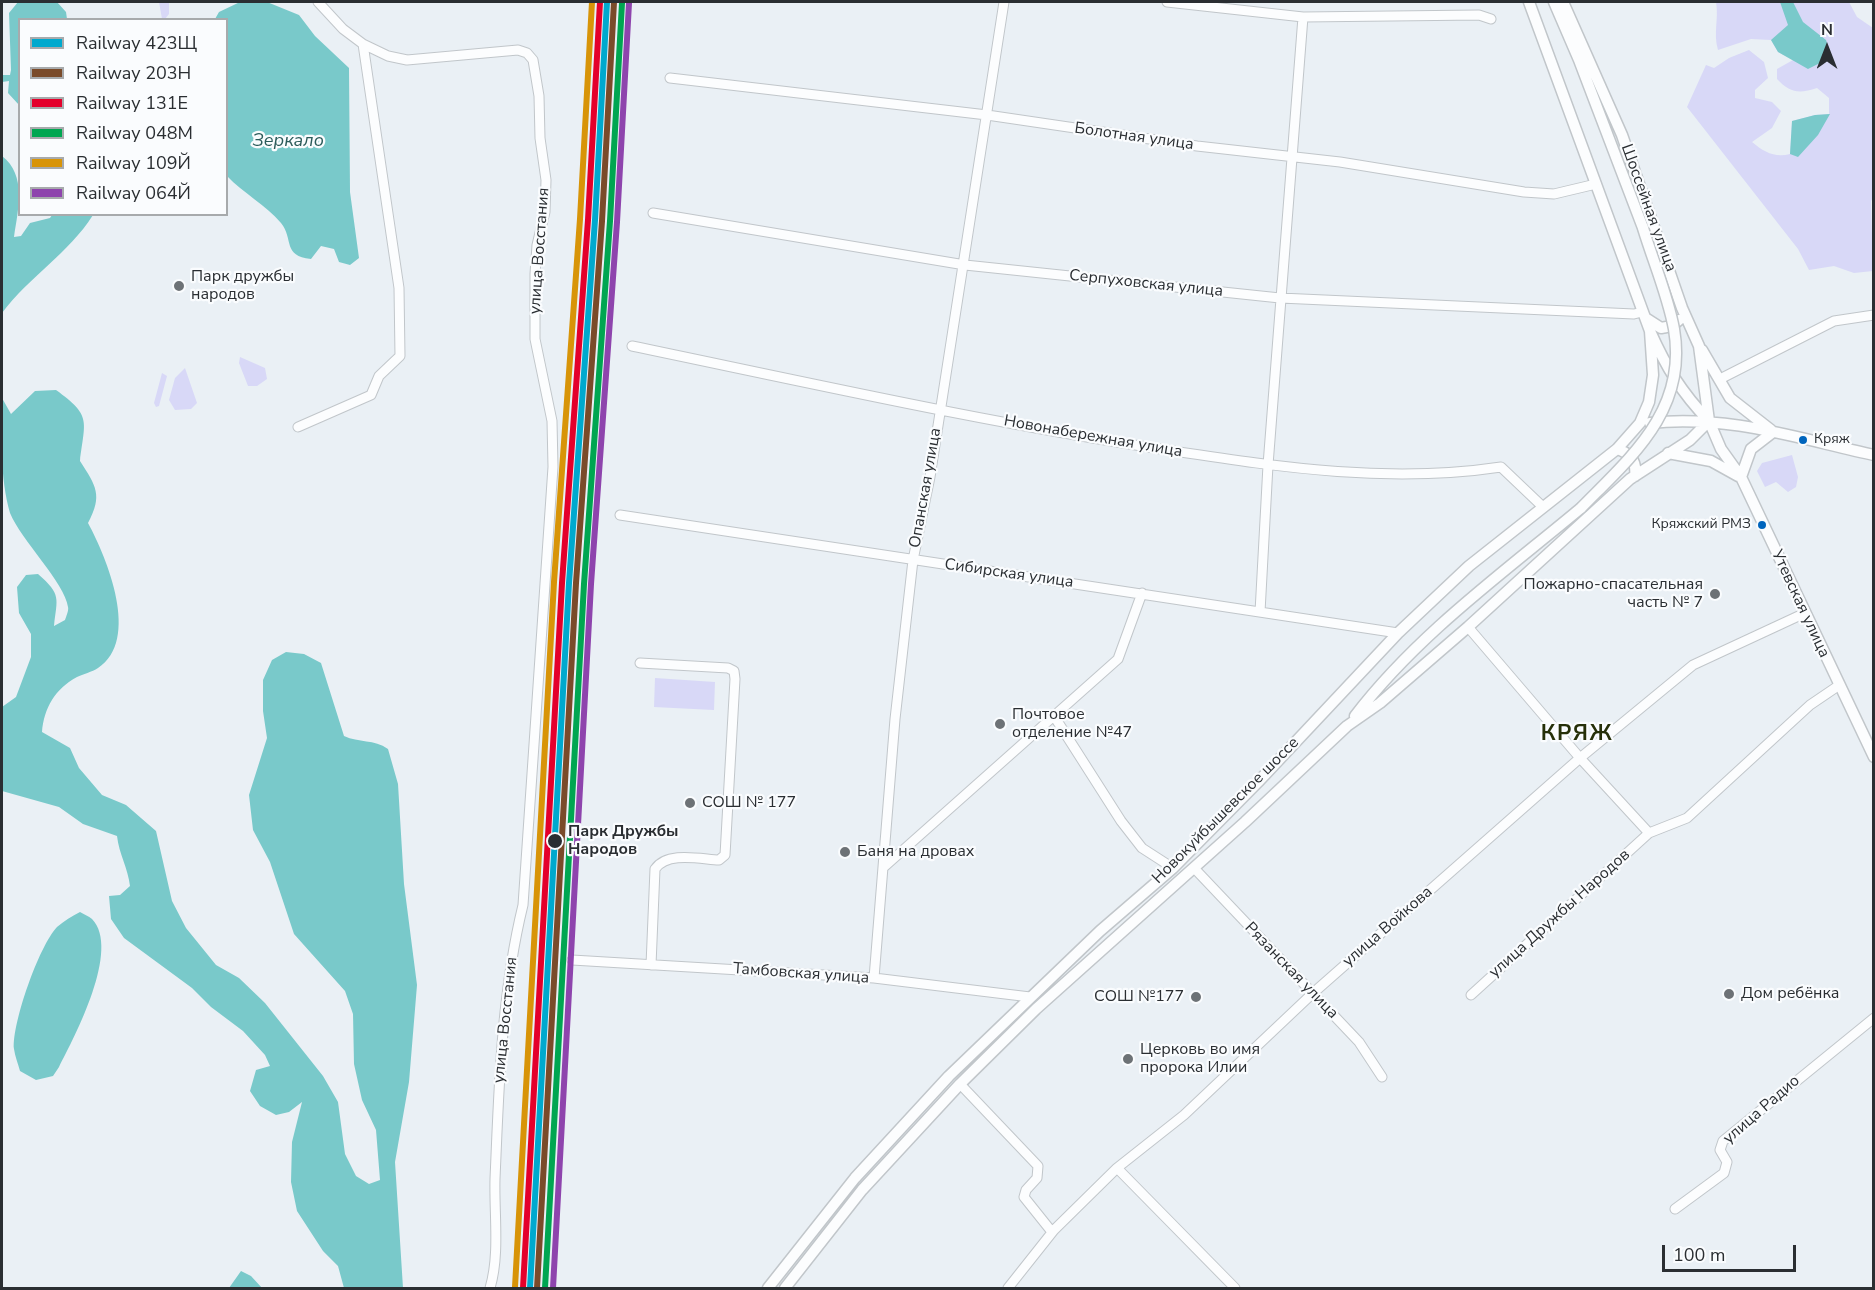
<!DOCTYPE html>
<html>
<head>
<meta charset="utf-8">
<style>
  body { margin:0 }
  #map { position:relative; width:1875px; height:1290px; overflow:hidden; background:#eaf0f5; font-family:"Nunito Sans",sans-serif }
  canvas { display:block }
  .frame { position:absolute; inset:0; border:3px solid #2a2e32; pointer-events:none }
  .legend { position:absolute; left:18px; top:18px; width:210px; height:198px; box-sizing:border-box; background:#fafcfe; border:2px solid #a7aaac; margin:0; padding:8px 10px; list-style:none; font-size:18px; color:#2a2e32 }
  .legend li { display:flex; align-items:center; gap:12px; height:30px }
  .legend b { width:30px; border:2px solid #a7aaac }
  .north { position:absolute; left:1797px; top:18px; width:60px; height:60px; -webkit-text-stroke:4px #fafcfe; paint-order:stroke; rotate:0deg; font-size:16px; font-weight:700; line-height:24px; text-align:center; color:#2a2e32 }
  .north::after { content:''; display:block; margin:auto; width:21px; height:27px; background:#2a2e32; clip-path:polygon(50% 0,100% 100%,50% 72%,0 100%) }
  .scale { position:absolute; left:1662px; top:1245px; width:134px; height:27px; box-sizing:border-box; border:3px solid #2a2e32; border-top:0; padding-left:8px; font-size:18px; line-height:21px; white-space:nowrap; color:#2a2e32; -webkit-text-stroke:4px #fafcfe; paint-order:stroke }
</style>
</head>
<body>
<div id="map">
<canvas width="1875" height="1290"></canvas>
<div class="frame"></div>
<ul class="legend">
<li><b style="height:8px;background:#00a9ce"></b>Railway 423Щ</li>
<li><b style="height:8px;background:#7a4b2a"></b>Railway 203Н</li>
<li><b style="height:8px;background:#e4002b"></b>Railway 131Е</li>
<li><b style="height:8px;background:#00a651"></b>Railway 048М</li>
<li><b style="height:8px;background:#d89408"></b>Railway 109Й</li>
<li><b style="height:8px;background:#8e44ad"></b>Railway 064Й</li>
</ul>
<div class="north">N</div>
<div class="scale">100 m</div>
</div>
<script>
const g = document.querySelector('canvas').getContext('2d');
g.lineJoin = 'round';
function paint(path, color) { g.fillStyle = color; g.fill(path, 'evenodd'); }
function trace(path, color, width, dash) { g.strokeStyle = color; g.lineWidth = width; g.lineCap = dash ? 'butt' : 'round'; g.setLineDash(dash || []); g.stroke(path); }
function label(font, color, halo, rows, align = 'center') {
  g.font = font + ' "Nunito Sans",sans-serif'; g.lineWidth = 4.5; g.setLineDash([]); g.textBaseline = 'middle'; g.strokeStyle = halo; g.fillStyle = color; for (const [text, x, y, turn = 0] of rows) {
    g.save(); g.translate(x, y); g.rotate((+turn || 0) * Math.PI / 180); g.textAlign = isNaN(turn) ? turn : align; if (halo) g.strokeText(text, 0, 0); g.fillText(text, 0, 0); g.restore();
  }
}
const green = new Path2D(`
  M159,2H169V14L165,19H162Z
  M1716,2H1849L1857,17L1873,28L1874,196L1871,201L1873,271L1854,273L1834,266L1809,270L1798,249L1687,107L1706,65L1714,68L1729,58L1749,50L1764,62L1768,78L1755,90V98L1772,102L1781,111L1772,128L1752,142C1764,152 1775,158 1790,154L1792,121L1815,115L1829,114V98L1817,88C1799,94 1790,93 1777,79V69L1793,60L1778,52L1771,40L1751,39L1718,50C1713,33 1719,19 1716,2Z
  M240,357L265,368L267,379L257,386H248L239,363Z
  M185,368L197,403L191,409L175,410L169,400L175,378Z
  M162,373L167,376L159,406L156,407L154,403Z
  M1792,455L1798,477L1796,487L1788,492L1776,482L1765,487L1757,471L1762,463Z
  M655,678L715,682L714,710L654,707Z`);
const water = new Path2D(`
  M18,2H57L66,12L67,19L20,20L19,105L8,93L9,81L2,82V75H10L11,70L9,13Z
  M240,2H267L299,15L315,36L349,68L350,192L359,258L350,265L339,262L334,249L321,246L311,259C282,256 294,239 281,223C266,205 243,193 227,176L226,20L215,19L219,12Z
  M1780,2H1793L1803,22L1826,40L1830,52L1822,62L1808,69L1778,52L1771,40L1788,25Z
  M1830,114L1818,135L1798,157L1790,154L1792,121L1815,115Z
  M2,156C27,175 18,210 14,237L21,236L30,223L50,218L52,215H93C69,253 29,277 2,313Z
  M56,390C92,416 85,420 80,461C96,486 103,495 88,523C107,558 141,640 98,668C92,672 83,674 77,677C55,689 44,708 42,732L70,748L79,768L102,795L126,805L156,831L172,901L186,928L216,965L239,978L265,1003L323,1076L338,1102L345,1154L356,1176L369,1184L380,1180L376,1130L362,1100L354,1064L353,1014L345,991L294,934L270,862L253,830L249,795L267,738L263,711V680L272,660L286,652L304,654L321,663L344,736C359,743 374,739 388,749L398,784L404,884L417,985L409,1082L395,1162L403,1288H344L338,1266L323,1251L297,1211L291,1182L292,1142L302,1102L289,1112L276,1115L260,1106L250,1091L256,1070L270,1066L265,1055L243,1031L211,1007L192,988L124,938L111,919L109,896L120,895L130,886C128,868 119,854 117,836L83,824L59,807L2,791V707L16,697L31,657V634L19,613L17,587L26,575L38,574C62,595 57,598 54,626L65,620C66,617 69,610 68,607C65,583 21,540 10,513C0,478 1,435 2,398L11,414L35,391Z
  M80,912C83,914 89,916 92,919C121,949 75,1036 59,1067L53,1076L36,1080L20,1071C18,1064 15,1056 14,1049C12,1023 39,946 57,927C64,921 72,916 80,912Z
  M241,1271L251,1276L262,1288H229Z`);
const minor = new Path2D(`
  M318,2L343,29L363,44L388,56L407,60L518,50L527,53L533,60L539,96L540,138L546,180L545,212L537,245L535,274V339L552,421L553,467L523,905C501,995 499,1087 495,1179C494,1214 500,1254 490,1288
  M1167,2L1303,17L1479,15L1491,19
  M670,78L987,115L1197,146L1340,162L1524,192L1554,194L1596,184
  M653,213L965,265L1280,298L1634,314L1642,312
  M632,346C810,383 988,423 1167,450C1280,467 1388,484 1501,467L1543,507
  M1720,379L1834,321L1874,315
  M298,427L371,395L379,376L400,356L399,288L363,44
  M620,515L1398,633
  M1260,612L1268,465L1303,17
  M1468,627L1580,758L1649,833L1687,818L1810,705L1838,686
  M640,663L728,668L734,671L735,679L725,855L719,860C700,859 667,851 655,869L651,965
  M1054,716L1121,821L1142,848L1173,868
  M884,867L1118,659L1142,593
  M1194,868L1359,1042L1382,1077
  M572,960L874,978L1030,997
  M874,978L895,719L913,560L930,477L1004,2
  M1471,995L1649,833
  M960,1084L1038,1166L1037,1178L1026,1190L1024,1197L1052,1232
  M1117,1168L1235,1288
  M1675,1209L1724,1173L1727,1162L1720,1150L1723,1141L1874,1018
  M1008,1288L1054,1230L1117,1168L1184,1115L1312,994L1580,758L1693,665L1805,613`);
const major = new Path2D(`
  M1529,2L1650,331C1666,367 1681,392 1709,421
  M1554,2L1579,60L1643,228
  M1563,2L1622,135L1682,308L1699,346L1709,421L1721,449L1741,477L1874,757
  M1647,319L1661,328L1672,326L1679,320
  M1702,350L1730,398L1771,430
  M1650,423C1726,414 1800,439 1874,455
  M1617,449C1630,453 1637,461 1635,476
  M1668,453L1711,461L1738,476
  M1741,477L1751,449L1773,432
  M1355,716C1417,635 1503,573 1581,508
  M768,1288L855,1178L949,1076L1100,931L1173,868L1258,782L1398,633L1469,566L1617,449L1640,423L1649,402L1653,375L1650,331
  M785,1288L862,1190L960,1084L1036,1009L1245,822L1347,726L1380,703L1468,627L1630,479L1690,440L1709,421`);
const majorBridge = new Path2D(`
  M1581,508C1631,457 1688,410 1674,329C1668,296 1653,261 1643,228`);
const rail1 = new Path2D(`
  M530,1288L569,583L595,220L607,2`);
const rail2 = new Path2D(`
  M537,1288L576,583L602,221L614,2`);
const rail3 = new Path2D(`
  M523,1288L562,583L588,220L600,2`);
const rail4 = new Path2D(`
  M545,1288L584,584L610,221L622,3`);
const rail5 = new Path2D(`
  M515,1287L554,582L580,219L592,2`);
const rail6 = new Path2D(`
  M553,1288L591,584L617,222L629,3`);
const markers = [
  [179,286,6,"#6d7276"],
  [1803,440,5,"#0065bd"],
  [1762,525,5,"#0065bd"],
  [1715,594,6,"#6d7276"],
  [1000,724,6,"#6d7276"],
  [690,803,6,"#6d7276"],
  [555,841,8,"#2a2e32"],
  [845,852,6,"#6d7276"],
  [1729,994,6,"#6d7276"],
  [1196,997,6,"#6d7276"],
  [1128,1059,6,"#6d7276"]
];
const busNames = [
  ["Кряж",1814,440],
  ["Кряжский РМЗ",1751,525,"right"]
];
const streetNames = [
  ["Болотная улица",1134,137,8],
  ["Шоссейная улица",1648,208,70],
  ["улица Восстания",540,251,-86],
  ["Серпуховская улица",1146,284,6],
  ["Новонабережная улица",1093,437,10],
  ["Опанская улица",926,488,-80],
  ["Сибирская улица",1009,574,8],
  ["Утевская улица",1800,604,65],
  ["Новокуйбышевское шоссе",1226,811,-45],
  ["улица Дружбы Народов",1560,914,-42],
  ["улица Войкова",1388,927,-41],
  ["Рязанская улица",1291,971,46],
  ["Тамбовская улица",801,974,4],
  ["улица Восстания",506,1020,-84],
  ["улица Радио",1762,1110,-41]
];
const poiNames = [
  ["Парк дружбы",191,277],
  ["народов",191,295],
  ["Пожарно-спасательная",1703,585,"right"],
  ["часть № 7",1703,603,"right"],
  ["Почтовое",1012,715],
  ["отделение №47",1012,733],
  ["СОШ № 177",702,803],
  ["Баня на дровах",857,852],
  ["Дом ребёнка",1741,994],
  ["СОШ №177",1184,997,"right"],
  ["Церковь во имя",1140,1050],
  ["пророка Илии",1140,1068]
];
const stopNames = [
  ["Парк Дружбы",568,832],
  ["Народов",568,850]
];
const waterNames = [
  ["Зеркало",288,142]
];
const districtNames = [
  ["КРЯЖ",1577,735]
];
paint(green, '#d8d8f7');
paint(water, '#79c9ca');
trace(minor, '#c1c6ca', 11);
trace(major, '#c1c6ca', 13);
trace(minor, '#fcfdfe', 9);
trace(major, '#fcfdfe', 10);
trace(majorBridge, '#c1c6ca', 13, []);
trace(majorBridge, '#fcfdfe', 10);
trace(rail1, '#00a9ce', 6);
trace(rail2, '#7a4b2a', 6);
trace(rail3, '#e4002b', 6);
trace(rail4, '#00a651', 6);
trace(rail5, '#d89408', 6);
trace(rail6, '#8e44ad', 6);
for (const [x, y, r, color] of markers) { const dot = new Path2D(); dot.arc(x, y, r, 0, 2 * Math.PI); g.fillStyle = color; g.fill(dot); trace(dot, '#fafcfe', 2); }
label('14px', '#2a2e32', '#fafcfe', busNames, 'left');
label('16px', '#2a2e32', '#fafcfe', streetNames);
label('16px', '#2a2e32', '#fafcfe', poiNames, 'left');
label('bold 16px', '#2a2e32', '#fafcfe', stopNames, 'left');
label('italic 18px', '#2b5b5a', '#fafcfe', waterNames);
g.letterSpacing = '1.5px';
label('bold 22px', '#263009', '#fafcfe', districtNames);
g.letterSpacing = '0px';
</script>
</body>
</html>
